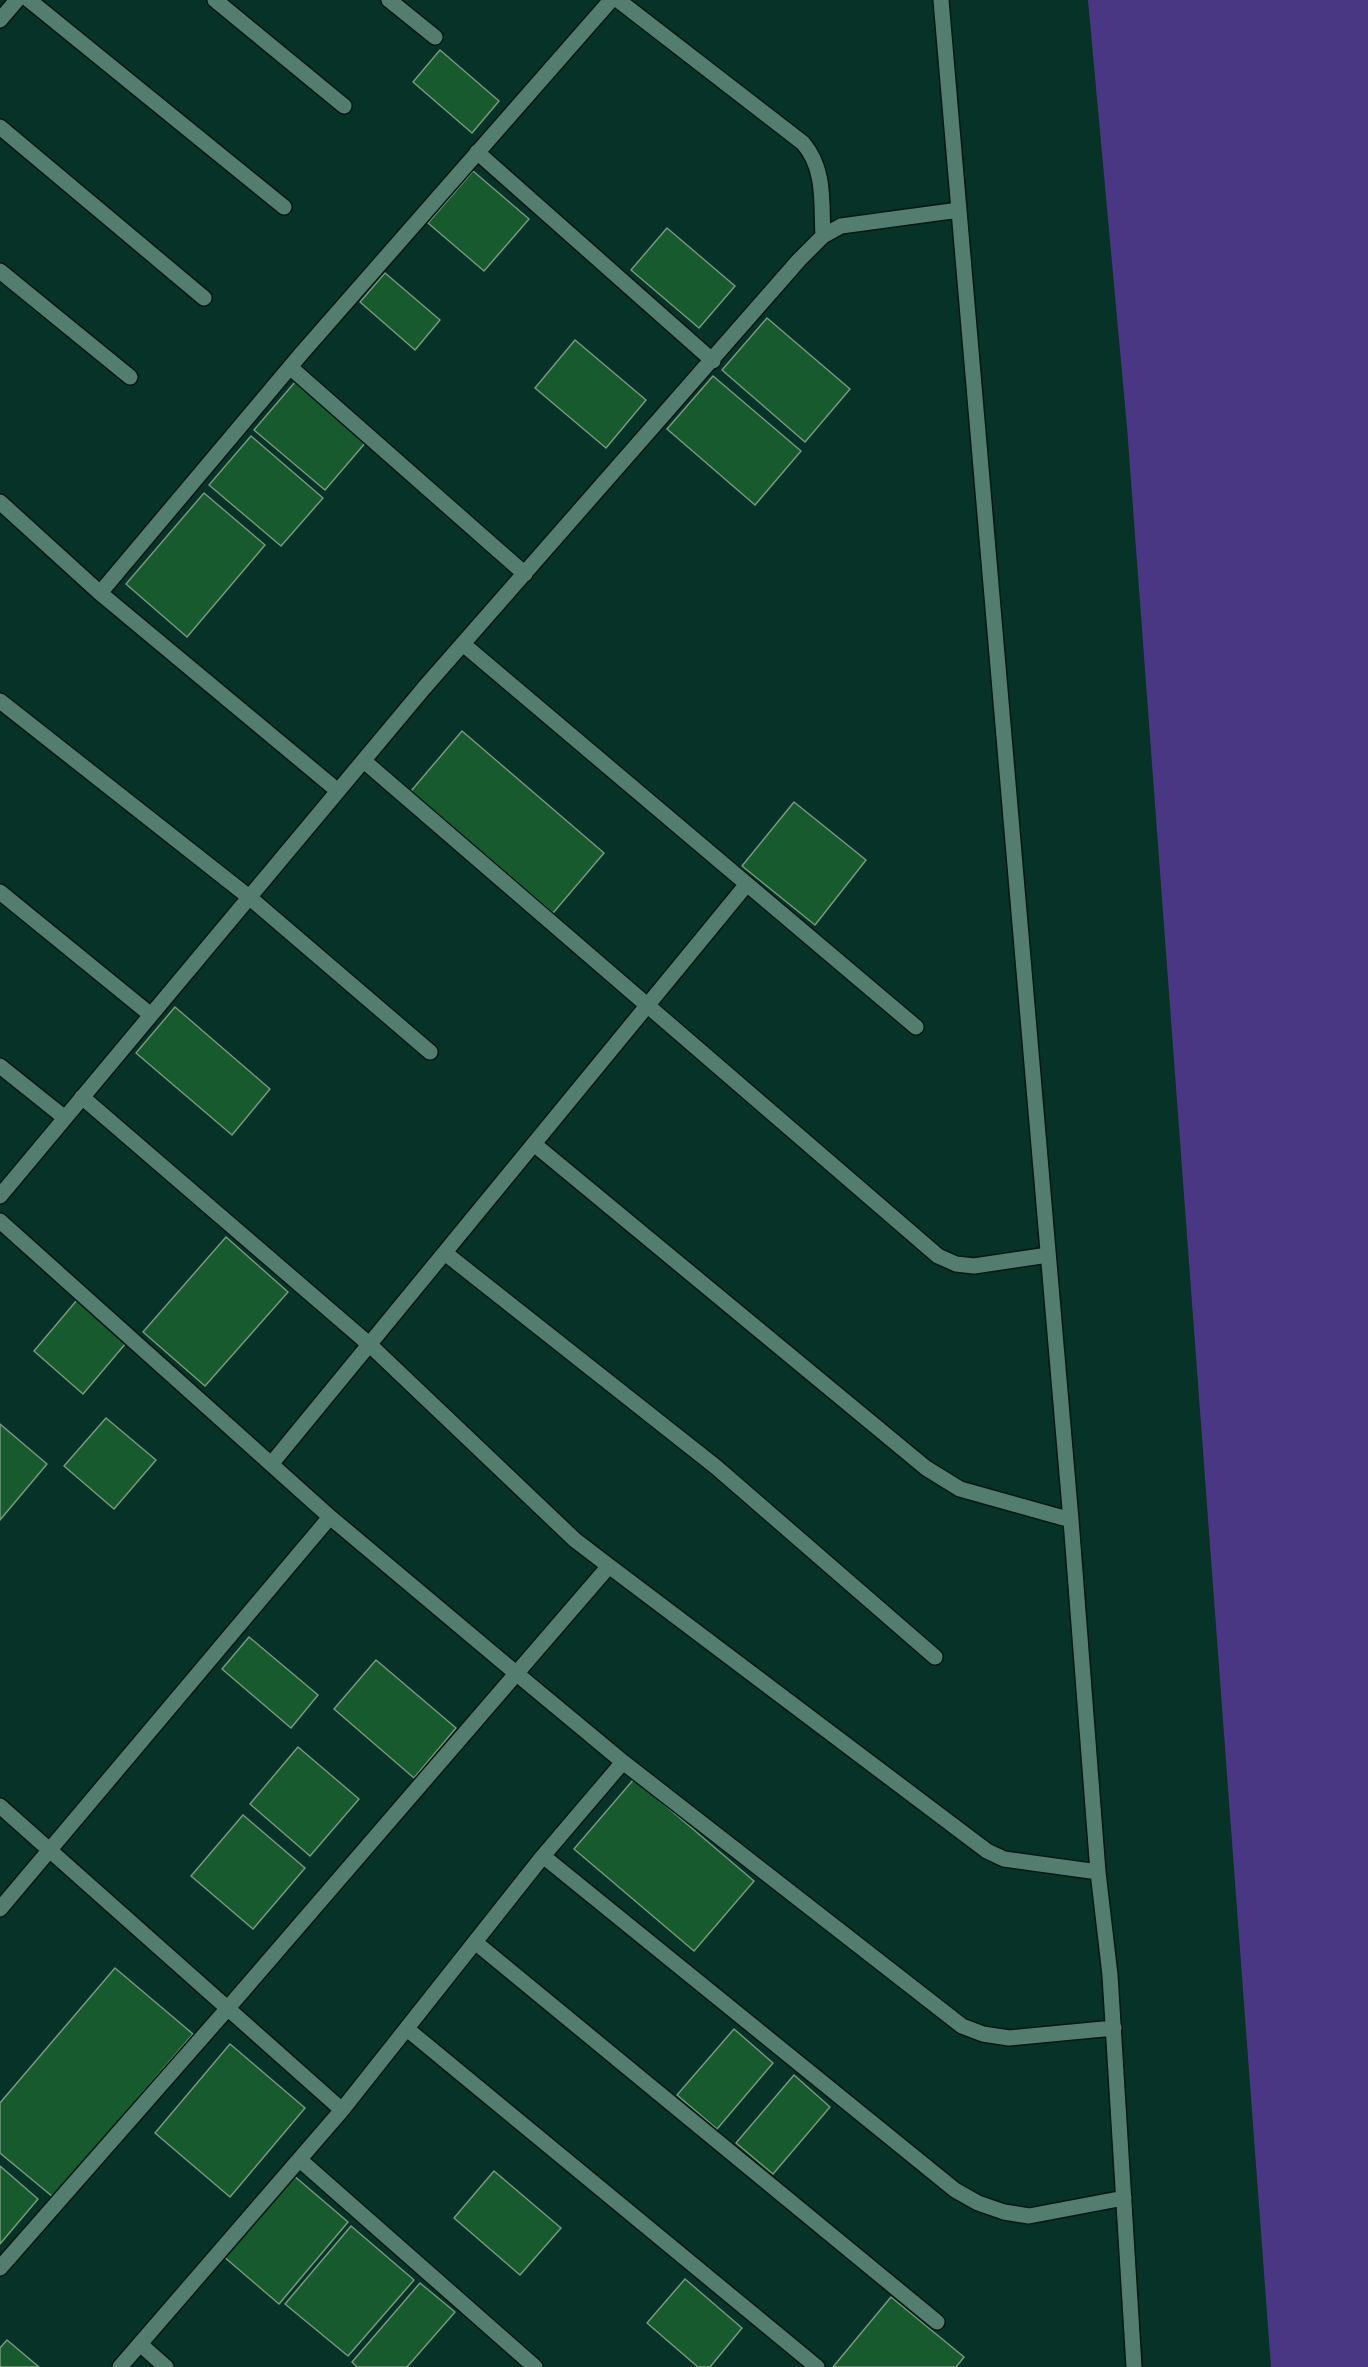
<!DOCTYPE html>
<html>
<head>
<meta charset="utf-8">
<style>
  body { margin:0 }
  canvas { display:block; background:#063227 }
</style>
</head>
<body>
<canvas width="1368" height="2367"></canvas>
<script>
const g = document.querySelector('canvas').getContext('2d');
g.lineJoin = 'round';
function paint(path, color) { g.fillStyle = color; g.fill(path, 'evenodd'); }
function trace(path, color, width, dash) { g.strokeStyle = color; g.lineWidth = width; g.lineCap = dash ? 'butt' : 'round'; g.setLineDash(dash || []); g.stroke(path); }
const water = new Path2D(`
  M1088,0H1368V2367H1271L1127,427Z`);
const building = new Path2D(`
  M440,50L499,101L472,133L413,82Z
  M473,171L529,219L484,271L428,223Z
  M667,228L735,286L699,328L631,270Z
  M385,273L440,320L415,350L360,302Z
  M767,318L850,389L805,442L722,370Z
  M575,340L646,400L606,448L535,388Z
  M713,376L801,451L755,505L667,429Z
  M295,382L366,442L325,490L254,430Z
  M251,436L323,498L281,546L209,485Z
  M204,493L265,545L187,637L126,584Z
  M462,731L604,853L553,913L411,791Z
  M794,802L866,860L815,925L742,866Z
  M175,1007L270,1089L232,1135L136,1053Z
  M226,1237L288,1292L205,1386L143,1332Z
  M77,1300L126,1343L83,1394L34,1351Z
  M106,1418L156,1460L114,1509L64,1466Z
  M0,1424L47,1464L0,1520Z
  M249,1637L318,1695L291,1728L222,1669Z
  M376,1660L456,1728L414,1778L334,1709Z
  M298,1747L359,1799L310,1856L250,1804Z
  M634,1779L754,1881L694,1951L574,1849Z
  M243,1815L305,1868L253,1929L191,1876Z
  M115,1968L193,2034L53,2197L0,2153V2103Z
  M734,2029L773,2063L717,2129L677,2095Z
  M230,2044L305,2108L230,2197L155,2133Z
  M794,2075L830,2107L773,2174L736,2143Z
  M0,2166L38,2199L0,2244Z
  M494,2171L561,2228L520,2275L454,2218Z
  M293,2175L348,2222L279,2304L223,2256Z
  M351,2226L414,2280L348,2356L285,2304Z
  M685,2279L742,2328L710,2367H698L647,2323Z
  M420,2283L455,2312L407,2367H357L352,2362Z
  M891,2297L964,2357L956,2367H833Z
  M7,2340L39,2367H0V2348Z`);
const minor = new Path2D(`
  M29,0L284,207
  M215,0L344,106
  M389,0L435,37
  M618,0L803,143C826,170 821,203 823,236
  M941,0L1071,1520L1098,1872L1110,1975L1134,2367
  M0,20L17,0
  M0,127L204,298
  M477,152L713,361
  M0,271L130,377
  M290,367L525,574
  M0,502L100,593L338,791
  M100,593L301,354L611,0
  M463,644L916,1027
  M0,701L249,897L430,1052
  M364,761L938,1256L956,1264L974,1266L1048,1255
  M0,892L151,1015
  M0,1066L65,1118
  M82,1097L370,1345L575,1540L609,1566L987,1851L1004,1859L1098,1872
  M534,1144L926,1468L960,1489L1071,1520
  M0,1196L424,688L799,260L823,236L841,226L959,210
  M0,1221L330,1517L517,1674L623,1762L962,2026L983,2034L1009,2038L1114,2028
  M445,1253L716,1467L935,1657
  M272,1463L747,884
  M0,1806L342,2110
  M543,1856L955,2190L978,2203L1004,2212L1029,2216L1124,2198
  M0,1909L330,1517
  M475,1942L937,2322
  M407,2029L817,2367
  M300,2160L535,2367
  M0,2268L228,2008L609,1566
  M140,2344L166,2367
  M120,2367L342,2110L543,1856L623,1762`);
paint(water, '#493784');
paint(building, '#165a2d');
trace(building, '#78987e', 1.5);
trace(minor, '#001910', 18);
trace(minor, '#537d6f', 15);
</script>
</body>
</html>
